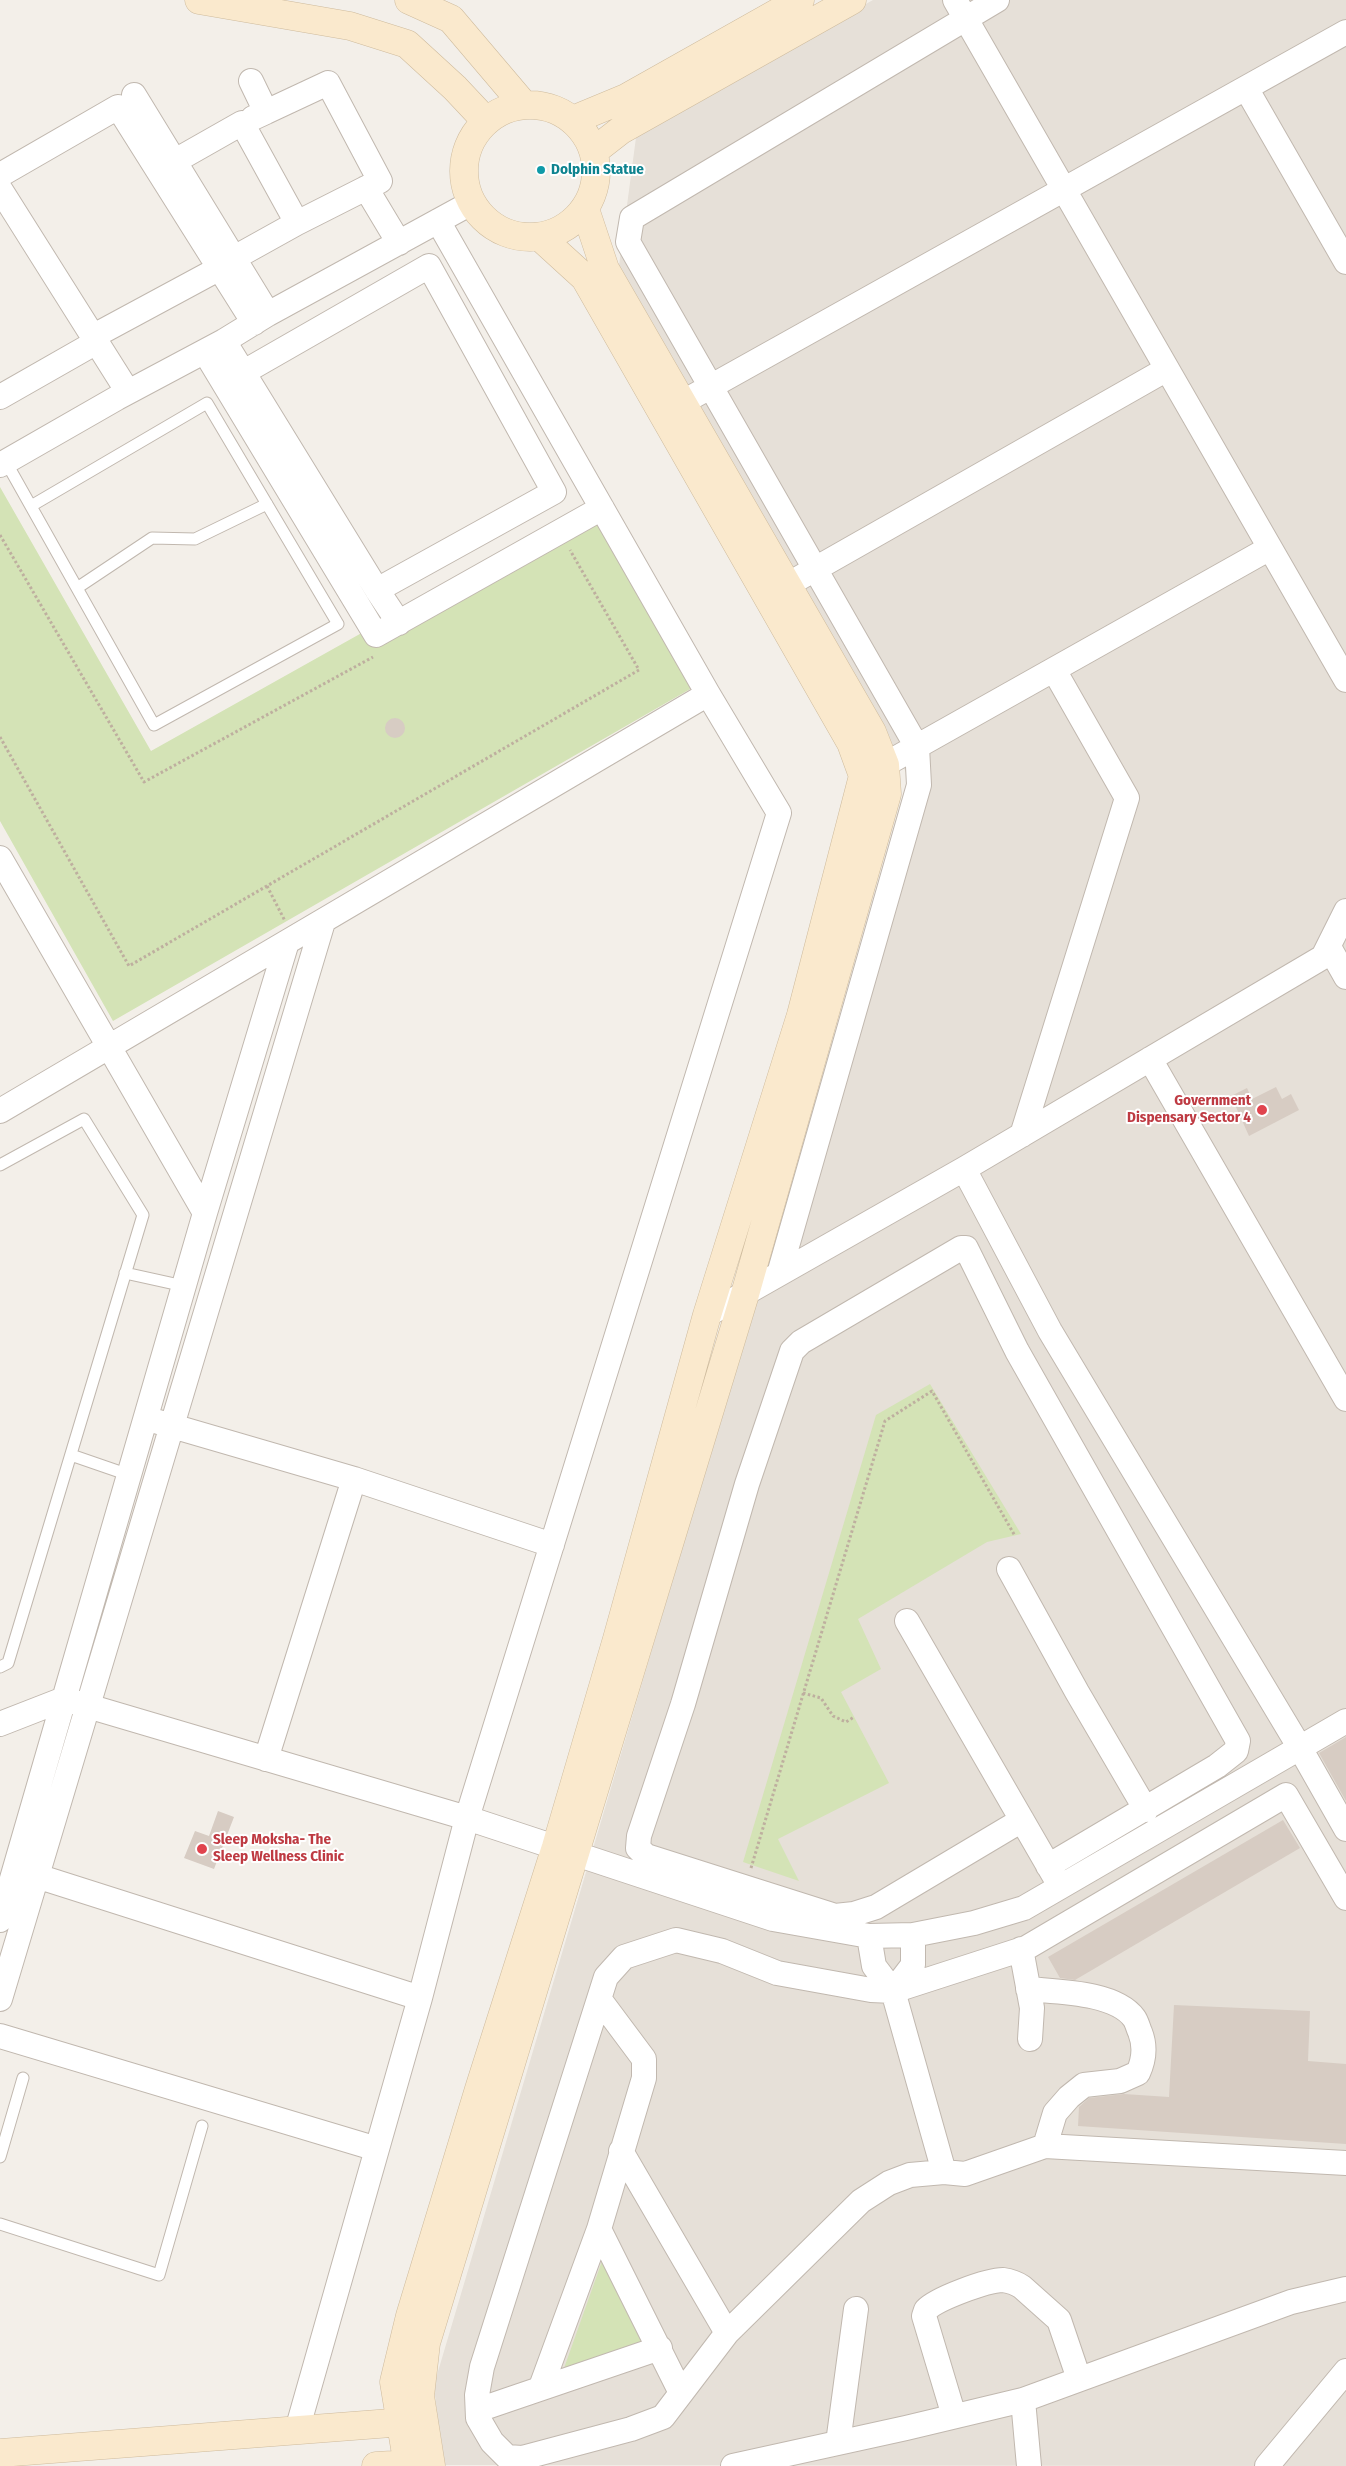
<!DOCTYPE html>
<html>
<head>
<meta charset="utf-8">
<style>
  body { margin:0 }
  canvas { display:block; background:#f3efe9 }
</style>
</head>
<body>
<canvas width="1346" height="2466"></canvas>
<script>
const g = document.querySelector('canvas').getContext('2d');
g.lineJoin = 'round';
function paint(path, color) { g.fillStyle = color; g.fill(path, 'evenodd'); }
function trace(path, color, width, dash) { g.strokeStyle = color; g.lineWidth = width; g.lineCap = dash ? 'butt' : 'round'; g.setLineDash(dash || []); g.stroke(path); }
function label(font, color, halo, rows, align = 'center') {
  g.font = font + ' "Fira Sans Condensed",sans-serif'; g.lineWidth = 4; g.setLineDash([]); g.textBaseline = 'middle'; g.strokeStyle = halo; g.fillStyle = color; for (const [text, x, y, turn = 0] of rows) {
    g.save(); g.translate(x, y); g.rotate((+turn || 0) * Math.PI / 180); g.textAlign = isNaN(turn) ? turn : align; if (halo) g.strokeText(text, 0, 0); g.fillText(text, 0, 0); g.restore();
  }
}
const residential = new Path2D(`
  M873,0H1346V2466L442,2465L434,2385L910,779L618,273L637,130Z`);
const green = new Path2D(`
  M0,487L151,751L590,505L692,688L113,1021L0,821Z
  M930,1384L1021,1534L987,1542L858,1619L881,1669L841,1692L889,1783L778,1839L799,1881L743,1862L876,1415Z
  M602,2261L648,2345L563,2371Z`);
const building = new Path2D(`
  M385 728a10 10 0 1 1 20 0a10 10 0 1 1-20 0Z
  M1276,1087L1282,1099L1291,1094L1299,1110L1249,1136L1231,1096L1247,1088L1252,1099Z
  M1346,1737V1801L1319,1753Z
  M218,1811L234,1817L214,1869L184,1858L195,1831L209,1836Z
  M1283,1820L1300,1848L1075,1980L1060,1978L1048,1957Z
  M1174,2005L1310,2011L1308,2061L1346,2064V2144L1078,2126L1079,2107L1089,2098L1124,2094L1169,2097Z`);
const path = new Path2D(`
  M0,535L144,782L373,657
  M0,737L129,966L639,670L570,550
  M267,886L285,921
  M803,1693L821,1698L833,1716L846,1722L854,1717
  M751,1868L885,1421L932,1391L1015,1536`);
const lane = new Path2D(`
  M6,462L154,725L338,624L207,403L31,506
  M77,588L152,538L195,539L267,504
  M0,1165L84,1119L143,1215L8,1663L0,1667
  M125,1273L184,1286
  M71,1455L129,1475
  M0,2157L23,2078
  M0,2224L159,2275L202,2126`);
const street = new Path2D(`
  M955,0L1346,680
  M251,81L266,112L253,118
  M1246,88L1346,262
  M134,95L265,309
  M266,112L328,83L380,181L297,223
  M175,161L242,123L297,223L234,258
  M0,175L118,107L254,323
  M366,188L399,243
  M0,189L128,392
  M92,337L220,268
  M224,341L377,590L554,492L429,266L244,372
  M205,352L376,635L602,508
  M0,397L86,348
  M667,411L1346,32
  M0,465L117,398L224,341L268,314L471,203
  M787,585L1167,369
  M377,590L399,623
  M868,774L1270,548
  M0,858L205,1213
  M1329,947L1346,977
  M1150,1059L1346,1399
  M0,1111L708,694
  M1022,1135L1127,798L1054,670
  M964,1169L1050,1331L1300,1748L1346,1829
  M779,1274L919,785L917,747L628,242L632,218L997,0
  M707,1315L964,1169L1323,957L1346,911
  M155,1421L354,1479L552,1545
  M1009,1569L1077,1692L1146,1810
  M907,1621L1056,1879
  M0,1724L64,1699L467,1818L773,1919L869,1936L913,1935L974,1923L1024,1908L1346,1721
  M266,1759L354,1479
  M1022,1820L876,1907L854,1914L835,1916L646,1856L638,1848L639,1836L683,1704L747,1484L792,1351L801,1342L961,1248H966L1017,1351L1238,1741L1236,1751L1217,1766L1048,1866
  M21,1871L420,1998
  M0,1920L205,1213L287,942
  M869,1936L874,1966L893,1991L944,2172L965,2174L1045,2146L1346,2163
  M1021,1949L1032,2008L1030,2039
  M1028,1989C1058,1992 1115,1992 1134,2018C1137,2022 1138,2028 1140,2032C1146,2047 1144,2060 1138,2073L1120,2081L1084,2085L1069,2097L1055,2113L1045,2146
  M893,1991L913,1965V1935
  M0,1999L323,922
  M0,2036L377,2149
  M621,2151L727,2333
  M944,2172L910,2175L889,2183L861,2201L727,2333L663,2417L631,2429L522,2458L507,2457L492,2442L478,2418L477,2395L482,2367L606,1977L624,1957L676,1940L722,1951L777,1973L871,1990L893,1991L1026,1948L1286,1795L1346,1898
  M599,2229L681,2393
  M541,2387L599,2229L644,2078V2059L600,2000
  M1023,2400L1029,2466
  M478,2410L660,2348
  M954,2416L924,2316L926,2310C936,2299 987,2280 1003,2280C1010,2281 1016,2283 1022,2287L1059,2320L1079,2379
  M297,2430L420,1998L467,1818L779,813L708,694L438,221
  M838,2443L856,2309
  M733,2466L906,2428L1023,2400L1291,2302L1346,2289
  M1267,2466L1346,2371`);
const secondary = new Path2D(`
  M199,0L350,26L407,44L455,88L486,121
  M409,0L451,19L524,105
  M464 171a66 66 0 1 1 132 0a66 66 0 1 1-132 0Z
  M573,120L626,98L800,0
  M594,151L621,130L852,0
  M0,2453L417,2421
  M376,2466L426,2463
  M408,2466L394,2382L410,2316L479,2089L556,1847L617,1639L707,1315L801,1015L863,776L851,743L585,278L540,237
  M431,2466L420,2396L426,2343L745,1294L887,794L885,765L872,732L605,269L585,209`);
const markers = [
  [541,170,5,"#0f9aa8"],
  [1262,1110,6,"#e0444e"],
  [202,1849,6,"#e0444e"]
];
const cultureNames = [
  ["Dolphin Statue",551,170]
];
const healthNames = [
  ["Government",1251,1101],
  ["Dispensary Sector 4",1251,1118],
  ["Sleep Moksha- The",213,1840,"left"],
  ["Sleep Wellness Clinic",213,1857,"left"]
];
paint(residential, '#e6e0d8');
paint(green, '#d4e3b6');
paint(building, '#d7ccc3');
trace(lane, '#c1b8af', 13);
trace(street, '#c1b8af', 26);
trace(secondary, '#cebb9d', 29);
trace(path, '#beaf9f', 3, [2.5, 2.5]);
trace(lane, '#fff', 11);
trace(street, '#fff', 24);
trace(secondary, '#fae9cd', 28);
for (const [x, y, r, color] of markers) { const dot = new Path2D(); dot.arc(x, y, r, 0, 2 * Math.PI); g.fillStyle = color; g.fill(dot); trace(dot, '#fff', 2); }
label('bold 15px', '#0d838f', '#fff', cultureNames, 'left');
label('bold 15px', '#be3a42', '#fff', healthNames, 'right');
</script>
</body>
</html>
